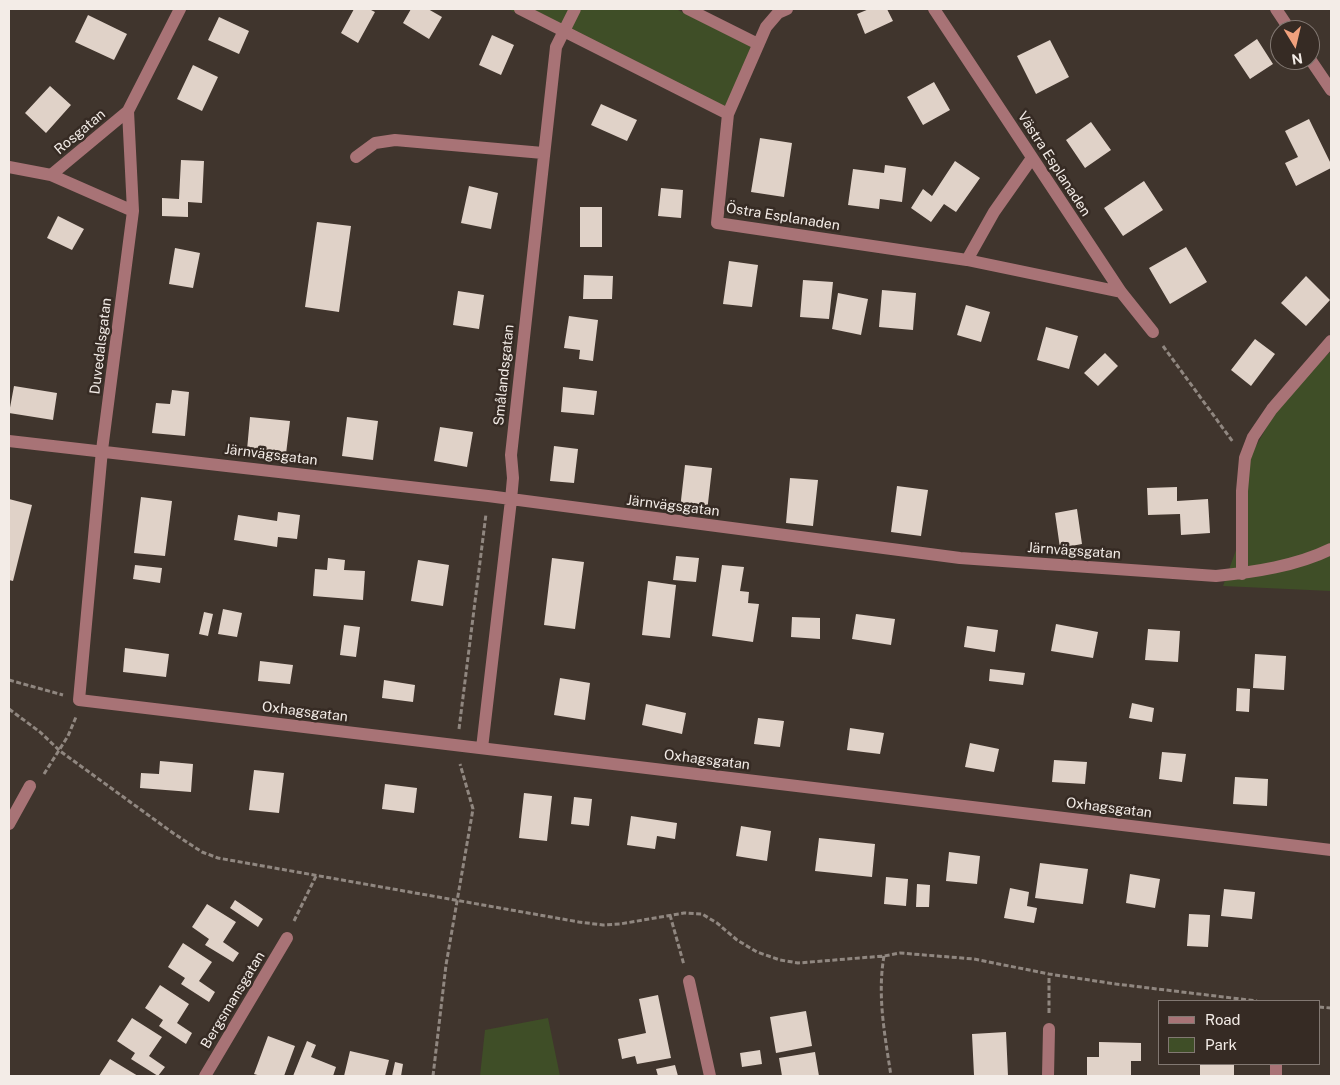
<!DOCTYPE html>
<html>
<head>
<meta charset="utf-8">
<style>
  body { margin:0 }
  #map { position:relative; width:1340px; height:1085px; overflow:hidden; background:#40352d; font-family:"Public Sans",sans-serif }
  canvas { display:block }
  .frame { position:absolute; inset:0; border:10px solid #f3ece7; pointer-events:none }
  .legend { position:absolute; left:1158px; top:1000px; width:162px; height:65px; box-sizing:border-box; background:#362b24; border:1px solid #827872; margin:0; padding:6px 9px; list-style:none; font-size:15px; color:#f3ece7 }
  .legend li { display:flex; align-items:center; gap:10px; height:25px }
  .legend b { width:25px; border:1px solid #827872 }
  .north { position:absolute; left:1270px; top:20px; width:50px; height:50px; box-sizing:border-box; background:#362b24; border:1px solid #827872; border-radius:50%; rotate:171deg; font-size:14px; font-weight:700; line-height:20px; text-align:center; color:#f3ece7 }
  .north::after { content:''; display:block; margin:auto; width:18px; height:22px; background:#f1a17d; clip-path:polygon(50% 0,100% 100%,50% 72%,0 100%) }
</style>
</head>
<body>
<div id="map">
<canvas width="1340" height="1085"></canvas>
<div class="frame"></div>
<ul class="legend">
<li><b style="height:6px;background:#a87376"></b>Road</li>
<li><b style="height:14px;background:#3f4e27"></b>Park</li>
</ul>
<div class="north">N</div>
</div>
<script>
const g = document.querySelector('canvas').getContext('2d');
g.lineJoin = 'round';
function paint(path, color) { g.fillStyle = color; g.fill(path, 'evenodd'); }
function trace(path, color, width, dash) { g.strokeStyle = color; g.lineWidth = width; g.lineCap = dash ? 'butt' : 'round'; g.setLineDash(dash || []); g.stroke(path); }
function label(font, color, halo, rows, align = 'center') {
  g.font = font + ' "Public Sans",sans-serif'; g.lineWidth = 5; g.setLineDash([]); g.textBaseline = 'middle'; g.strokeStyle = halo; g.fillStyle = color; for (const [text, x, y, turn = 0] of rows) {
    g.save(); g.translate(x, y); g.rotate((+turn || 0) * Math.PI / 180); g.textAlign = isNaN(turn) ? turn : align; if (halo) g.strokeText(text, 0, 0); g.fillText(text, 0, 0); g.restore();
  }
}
const green = new Path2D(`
  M508,9H676L757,49L730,116Z
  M1331,351V591L1223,586L1244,528L1246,464L1283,398Z
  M548,1018L560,1076H480L485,1030Z`);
const building = new Path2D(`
  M354,9H369L375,12L358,43L341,33Z
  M411,9H428L442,17L429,39L403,23Z
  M869,9H887L893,21L865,34L857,14Z
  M88,15L127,34L114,60L75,42Z
  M219,17L249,31L239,54L208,40Z
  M492,35L514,45L501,75L479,65Z
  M1257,39L1273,64L1250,79L1234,55Z
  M1050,40L1069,77L1036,94L1017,56Z
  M193,65L218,77L202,111L177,99Z
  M934,82L950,110L923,125L907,97Z
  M50,86L71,105L46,133L25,113Z
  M601,104L637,120L627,141L591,125Z
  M1309,119L1331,164V168L1296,186L1285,163L1298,157L1285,131Z
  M1091,122L1111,150L1085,168L1066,140Z
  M760,138L792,143L784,197L751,192Z
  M181,160L204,161L202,203L188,202V217L162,216V198L179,199Z
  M955,161L980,178L956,212L944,204L931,222L911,208L923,189L932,196Z
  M885,165L906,168L902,202L880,199L879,209L848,205L853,169L884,173Z
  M1144,181L1163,210L1123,236L1104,208Z
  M469,186L498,193L491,229L461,223Z
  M661,188L683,190L681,218L658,216Z
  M580,207H602V247H580Z
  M58,216L84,229L72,250L47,238Z
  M317,222L351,226L339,312L305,307Z
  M1186,247L1207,282L1170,304L1149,268Z
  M175,248L200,253L193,288L169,284Z
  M729,261L758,265L752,307L723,304Z
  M584,275L613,276L612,299H583Z
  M1306,276L1330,300L1306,326L1281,303Z
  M803,280L833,282L829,319L800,317Z
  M882,290L916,293L913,330L879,327Z
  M458,291L484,295L479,329L453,325Z
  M838,293L868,299L861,335L832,329Z
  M966,305L990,312L981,342L957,335Z
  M569,316L598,320L593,361L579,359L580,350L564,348Z
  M1046,327L1078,336L1069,369L1037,360Z
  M1255,339L1275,354L1251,386L1231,370Z
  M1105,353L1118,366L1098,386L1084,373Z
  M14,386L57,393L53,420L9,413Z
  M563,387L597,391L594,415L561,412Z
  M172,390L189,392L185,436L152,433L156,403L170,404Z
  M250,417L290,421L286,454L247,450Z
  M347,417L378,421L373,460L342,456Z
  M440,427L473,432L467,467L434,461Z
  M554,446L578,449L574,483L550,481Z
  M685,465L712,468L707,512L680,509Z
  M790,478L818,480L813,526L786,523Z
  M897,486L928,490L921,536L891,532Z
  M1177,487V501L1208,499L1210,533L1181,535L1180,514L1148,515L1147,488Z
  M141,497L172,501L165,556L134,553Z
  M9,499L32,505L13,581L9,580Z
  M1077,509L1082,544L1060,548L1055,513Z
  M278,512L300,515L297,539L278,537L277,547L234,540L238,515L277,521Z
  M676,556L699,558L696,582L673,580Z
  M328,558L345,560L344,570L365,571L363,600L313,596L315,569L327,570Z
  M552,558L584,562L575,629L544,625Z
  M418,560L449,565L443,606L411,601Z
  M135,565L162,568L160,583L133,579Z
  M722,565L744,567L740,591L749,592L748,603L759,604L753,642L712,636Z
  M648,581L676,585L670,638L642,635Z
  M223,609L242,613L237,637L218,634Z
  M204,612L213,614L208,636L199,634Z
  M856,614L895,619L891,645L852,639Z
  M792,617L820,618V639L791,637Z
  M1056,624L1098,632L1093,658L1051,651Z
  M344,625L360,627L356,657L340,655Z
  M967,626L998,630L995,652L964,647Z
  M1148,629L1180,631L1178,662L1145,660Z
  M125,648L169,654L166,677L123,672Z
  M1255,654L1286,656L1284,690L1253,688Z
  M260,661L293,665L290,684L258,681Z
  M990,669L1025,673L1023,685L989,681Z
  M560,678L590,683L585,720L554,715Z
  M384,680L415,685L413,702L382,698Z
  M1237,688L1250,689L1249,712L1236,711Z
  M1132,703L1154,708L1152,722L1129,718Z
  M646,704L686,713L682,734L642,725Z
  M758,718L784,721L780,747L754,744Z
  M850,728L884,733L880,754L847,750Z
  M970,743L999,749L994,772L965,767Z
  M1162,752L1186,754L1182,782L1159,779Z
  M1054,760L1087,762L1085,784L1052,782Z
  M160,761L193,764L191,792L140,788L141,773L159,774Z
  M254,770L284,773L279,813L249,810Z
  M1235,777L1268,779L1267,806L1233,804Z
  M385,784L417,788L414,813L382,809Z
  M524,793L552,796L547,841L519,838Z
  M574,797L592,799L589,826L571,824Z
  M631,816L677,823L675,839L657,836L655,849L627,845Z
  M741,826L771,831L767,861L736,856Z
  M819,838L875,844L872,877L815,871Z
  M949,852L980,856L977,884L946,881Z
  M1040,863L1088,869L1083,904L1035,898Z
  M1130,874L1160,879L1155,908L1126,903Z
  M886,877L908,879L906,906L884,904Z
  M917,884L930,885L929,907H916Z
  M1010,888L1029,892L1027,906L1037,908L1034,923L1004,918Z
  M1224,889L1255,892L1252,919L1221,916Z
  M235,900L263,919L258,927L230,908Z
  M207,904L236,922L223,942L239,953L233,962L205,945L209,939L192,927Z
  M1189,914L1210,915L1208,947L1187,946Z
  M183,943L212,962L199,981L215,992L209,1002L181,984L185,978L168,967Z
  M160,985L189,1004L177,1023L192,1033L186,1044L159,1026L163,1020L145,1008Z
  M658,995L671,1058L637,1064L635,1056L622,1059L618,1039L646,1033L639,999Z
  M806,1011L812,1046L776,1053L770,1017Z
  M132,1018L162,1037L149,1056L165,1067L158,1076L131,1059L135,1053L117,1041Z
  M1006,1032L1008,1076L974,1075L972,1034Z
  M268,1036L295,1046L284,1076H261L254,1074Z
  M307,1041L316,1045L311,1057L336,1067L333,1076H293Z
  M1099,1042L1141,1043V1061H1131V1076H1087V1057H1099Z
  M760,1050L762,1064L742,1067L740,1053Z
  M350,1051L389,1060L385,1076H344Z
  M815,1052L819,1076H782L779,1058Z
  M110,1059L138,1076H99Z
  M395,1062L403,1064L401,1076H392Z
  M1200,1064H1234V1076H1200Z
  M675,1065L678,1076H658L656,1069Z`);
const path = new Path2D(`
  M1163,346L1233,442
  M9,680L63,695
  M9,709L40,732L60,751L173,833L202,852L218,858L579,922L603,925L620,924L684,913L702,914L717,923L737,940L757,952L780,960L798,963L884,956L900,953L974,959L1049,974L1116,984L1257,1001
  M459,729L486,514
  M44,774L68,736L76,717
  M670,915L684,965
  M294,921L316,876
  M884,956C877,996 885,1036 891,1076
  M1319,1007L1331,1008
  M1049,1013V974
  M433,1076L446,965L473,809L460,764`);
const minor = new Path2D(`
  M180,9L128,111L133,211L102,450L79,700L1331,850
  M520,9L728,114
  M688,9L758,44
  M787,9L778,13L766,27L728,114L717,223L967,260L1121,292
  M934,9L1121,292L1153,332
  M1276,9L1290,30
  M1310,59L1331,90
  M356,157L375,143L395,140L543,153
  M9,167L51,175L133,211
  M51,175L128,111
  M967,260L994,212L1032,158
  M9,441L488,496L960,558L1216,576C1255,572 1296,566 1331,549
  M1242,574V491L1245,458L1253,437L1272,409L1331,341
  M482,748L511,500L513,478L511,455L556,47L575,9
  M9,824L30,786
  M689,981L710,1076
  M205,1076L287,938
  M1048,1076L1049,1029
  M1276,1076V1064`);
const streetNames = [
  ["Rosgatan",80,132,-40],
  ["Västra Esplanaden",1054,164,57],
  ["Östra Esplanaden",783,217,9],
  ["Duvedalsgatan",101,346,-83],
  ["Smålandsgatan",504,375,-84],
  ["Järnvägsgatan",271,455,7],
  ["Järnvägsgatan",673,506,7],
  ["Järnvägsgatan",1074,551,4],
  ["Oxhagsgatan",305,712,7],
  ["Oxhagsgatan",707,760,7],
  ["Oxhagsgatan",1109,808,7],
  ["Bergsmansgatan",233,1000,-59]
];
paint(green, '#3f4e27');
paint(building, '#e0d2c8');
trace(path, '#908780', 3, [5, 2.5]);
trace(minor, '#a87376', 12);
label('14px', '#f3ece7', '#362b24', streetNames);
</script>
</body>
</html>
